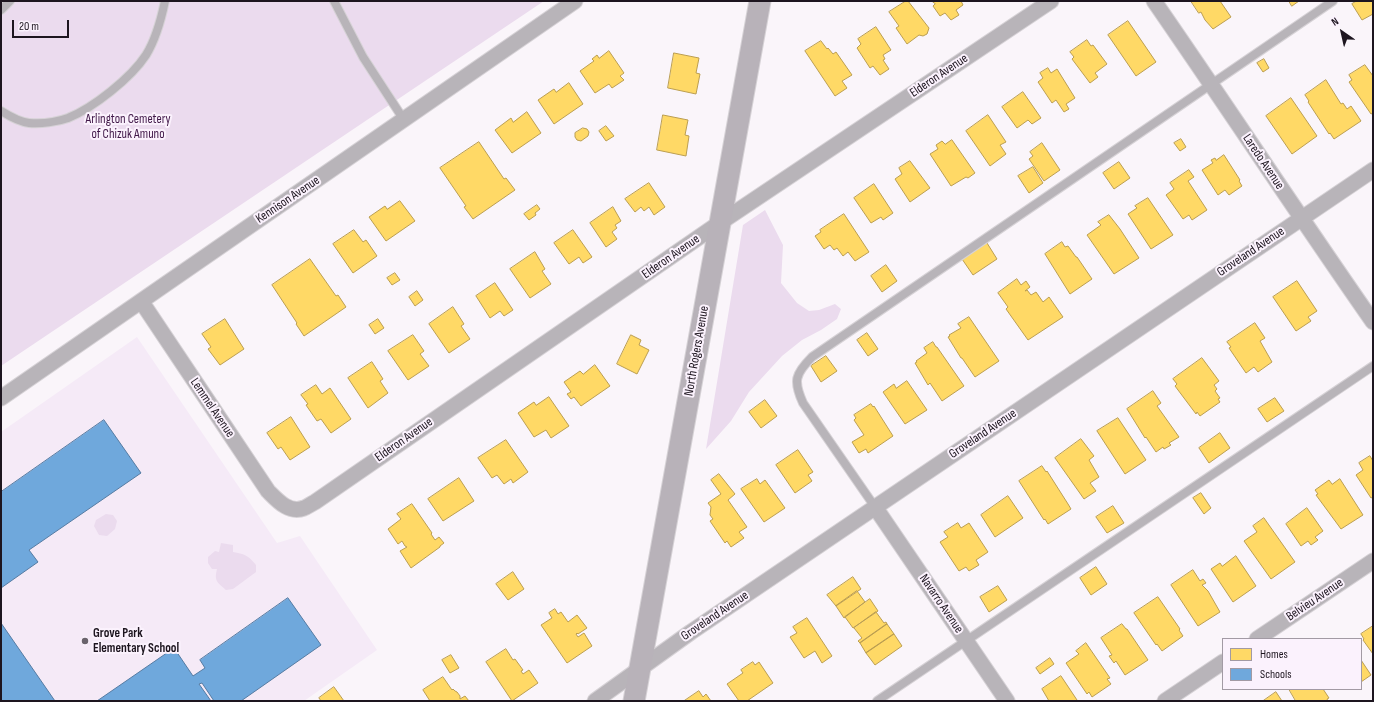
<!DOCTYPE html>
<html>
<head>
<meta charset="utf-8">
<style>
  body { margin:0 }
  #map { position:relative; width:1374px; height:702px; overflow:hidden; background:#faf5fa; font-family:"Sofia Sans Condensed",sans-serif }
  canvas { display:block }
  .frame { position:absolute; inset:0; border:2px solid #1d151f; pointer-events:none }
  .legend { position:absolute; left:1222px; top:638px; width:140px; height:52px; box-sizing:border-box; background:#fbf2fd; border:1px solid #a29aa4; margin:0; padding:5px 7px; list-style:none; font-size:12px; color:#1d151f }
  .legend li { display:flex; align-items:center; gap:8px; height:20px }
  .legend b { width:20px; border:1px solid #a29aa4 }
  .north { position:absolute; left:1322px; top:12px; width:40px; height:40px; -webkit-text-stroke:3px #fbf2fd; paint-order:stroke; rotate:326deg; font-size:11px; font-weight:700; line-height:16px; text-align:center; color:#1d151f }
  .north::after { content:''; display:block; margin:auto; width:14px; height:18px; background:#1d151f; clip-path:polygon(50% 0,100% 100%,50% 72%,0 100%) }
  .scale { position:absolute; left:12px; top:20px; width:57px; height:18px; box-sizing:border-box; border:2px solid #1d151f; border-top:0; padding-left:5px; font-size:12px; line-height:14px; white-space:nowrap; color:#1d151f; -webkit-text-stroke:3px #fbf2fd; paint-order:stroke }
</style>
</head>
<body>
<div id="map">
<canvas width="1374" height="702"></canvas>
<div class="frame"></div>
<ul class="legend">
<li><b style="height:11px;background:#ffd966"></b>Homes</li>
<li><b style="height:11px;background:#6fa8dc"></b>Schools</li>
</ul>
<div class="north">N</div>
<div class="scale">20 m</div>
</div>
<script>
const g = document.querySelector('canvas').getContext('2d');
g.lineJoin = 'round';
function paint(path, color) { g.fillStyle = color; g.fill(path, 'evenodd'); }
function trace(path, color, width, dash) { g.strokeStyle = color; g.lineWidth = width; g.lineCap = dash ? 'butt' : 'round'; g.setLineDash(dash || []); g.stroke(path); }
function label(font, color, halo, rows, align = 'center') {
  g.font = font + ' "Sofia Sans Condensed",sans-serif'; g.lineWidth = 4; g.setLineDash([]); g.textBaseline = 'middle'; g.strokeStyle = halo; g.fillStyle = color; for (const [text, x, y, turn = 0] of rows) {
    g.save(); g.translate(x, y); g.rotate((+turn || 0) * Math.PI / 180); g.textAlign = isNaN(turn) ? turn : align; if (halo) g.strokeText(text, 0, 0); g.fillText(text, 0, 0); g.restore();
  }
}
const built = new Path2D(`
  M137,337L277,543L300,536L377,650L304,701H1V432Z`);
const green = new Path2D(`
  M1,1H544L1,366Z
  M765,210L783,245L781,283L797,303L809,311L819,310L835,304L841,309L837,319L821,330L802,340L782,356L749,392L731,421L706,449L743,225Z
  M106,514L113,515L117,521L115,529L107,536L99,535L94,526L96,520Z
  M221,543L233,545V552C244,554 248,555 256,565V572L233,589L226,590C217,582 214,581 217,569H212L208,563V557L215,551L219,552Z`);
const homes = new Path2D(`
  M906,1H908L929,28L927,34L923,36L919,35L907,44L896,28L899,26L889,12Z
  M932,1H961L963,5L956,10L959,15L951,20L945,13L940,16L933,6L935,4Z
  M1191,1H1220L1231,17L1213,29L1205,20L1201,12L1199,13Z
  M1289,1H1299L1292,6Z
  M1357,1H1373V14L1362,20L1352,4Z
  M1128,21L1156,62L1136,76L1108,35Z
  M876,27L891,50L883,55L885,59L883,60L889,69L880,75L873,66L870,68L857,48L861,44L858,39Z
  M1087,40L1091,46L1093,45L1107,64L1095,73L1098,77L1090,83L1072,59L1074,57L1070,52Z
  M821,41L827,49L828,48L833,54L836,52L852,75L842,81L847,88L835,96L805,51Z
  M609,51L624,73L620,76L624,80L612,88L609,84L595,93L580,71L594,61L592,59L597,55L599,58Z
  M674,53L699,58L696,73L700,74L696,94L668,88Z
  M1264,59L1269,68L1263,72L1257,63Z
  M1365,65L1373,76V113L1371,114L1349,82L1352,80L1349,75Z
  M1048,68L1051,73L1057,69L1075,98L1066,104L1069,109L1064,112L1056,100L1052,103L1038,82L1043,78L1040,73Z
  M1326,80L1341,104L1343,103L1347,109L1351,106L1361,121L1334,139L1330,133L1329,134L1308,102L1309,101L1305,95Z
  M569,83L583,104L554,124L538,100L554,89L556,92Z
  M1023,92L1041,118L1032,124L1028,120L1017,128L1002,107Z
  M1291,98L1317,136L1292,154L1266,116Z
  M527,112L541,133L512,153L495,130L511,118L513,122Z
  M663,115L688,120L685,135L689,136L686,156L657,150Z
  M988,115L1006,142L1000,145L1006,154L990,166L966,131Z
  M606,126L614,136L606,141L599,131Z
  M583,128L587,129L589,132L588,136L581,141L577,140L575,137V133Z
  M1181,139L1186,147L1180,151L1174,143Z
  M952,140L975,173L968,178L966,177L951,186L930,154L938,149L936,145L942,141L945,144Z
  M479,142L504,179L506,178L515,190L473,219L464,207L466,206L440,168Z
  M1042,143L1060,170L1044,181L1029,159L1033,156L1030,152Z
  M1224,155L1240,180L1239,181L1242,186L1229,195L1225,190L1218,195L1202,170L1213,163L1211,160L1215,158L1216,160Z
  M910,161L930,188L910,202L895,179L902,174L899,168Z
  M1119,162L1130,178L1114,189L1103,173Z
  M1033,167L1043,183L1029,193L1018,176Z
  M1189,170L1194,177L1188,181L1207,210L1192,220L1189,215L1183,219L1166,195L1174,189L1170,183Z
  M649,183L665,207L654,215L649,207L644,211L641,207L635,212L625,199Z
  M874,184L893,213L883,220L881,217L871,223L854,198Z
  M1148,198L1173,235L1151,249L1128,214L1137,208L1135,206Z
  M400,201L415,221L386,241L369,217L385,206L387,209Z
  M537,205L540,209L535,213L536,215L529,220L524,214Z
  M613,207L621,221L615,225L617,228L612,232L617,239L606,247L590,223Z
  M844,214L869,252L855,261L848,252L843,256L837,248L834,250L830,245L824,249L815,236L821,232L820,230Z
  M1109,215L1120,229L1139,258L1114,274L1087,235L1101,225L1098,222Z
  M354,230L363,242L366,240L377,256L353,273L333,244Z
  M573,230L592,257L583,263L579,257L569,264L554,243Z
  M1062,242L1065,247L1068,246L1076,257H1077L1092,279L1070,294L1045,254Z
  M987,243L997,259L973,275L962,259Z
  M535,252L545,269L542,271L551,284L530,298L510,269Z
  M310,259L336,296L338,295L346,307L304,336L296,324L297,323L272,285Z
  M886,265L897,281L882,292L871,276Z
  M395,273L400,280L392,285L387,278Z
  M1017,279L1021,285L1026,281L1030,287L1025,291L1027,290L1031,295L1036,292L1043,302L1049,297L1063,317L1028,340L1006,309L1008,307L998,293Z
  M1297,281L1317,311L1308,317L1311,321L1296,331L1273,297Z
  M495,283L513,310L504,316L500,311L490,318L476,296Z
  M417,291L423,300L415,306L409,297Z
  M453,307L464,324L461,326L470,339L449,353L429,324Z
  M969,317L999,361L975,377L962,358H961L948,337L950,336L949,335L961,328L958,324Z
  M225,319L244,349L220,365L208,349L211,347L202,334Z
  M378,319L384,328L375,334L369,325Z
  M1255,323L1265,338L1260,341L1272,362L1258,372L1254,367L1246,373L1229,348L1231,347L1227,342Z
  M867,333L878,349L868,356L857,340Z
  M413,335L424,351L420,354L429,366L408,380L388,351Z
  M631,335L641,340L639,345L649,350L637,374L617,364Z
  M933,342L936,347H937L964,386L942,401L930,383L928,385L915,363L917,362L916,361L927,353L924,348Z
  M826,356L837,371L821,382L811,366Z
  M1202,358L1219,381L1214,385L1217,389L1215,391L1220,398L1218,399L1220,402L1200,416L1197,412L1196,414L1175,386L1177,384L1173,379Z
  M372,362L383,379L380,381L388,393L368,408L348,378Z
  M595,365L610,386L581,406L574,397L571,399L567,394L571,392L564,382L580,371L583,374Z
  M907,381L927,410L905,424L883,392L894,384L896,388Z
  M316,385L322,394L330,388L351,419L331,433L321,419L317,421L306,405L308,404L301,395Z
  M1153,391L1161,403L1157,406L1179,437L1169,443L1171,445L1164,449L1163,447L1156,452L1146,437L1145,438L1127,409Z
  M549,397L569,426L551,438L546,430L534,437L518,413L534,402L536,405Z
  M1275,398L1284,411L1267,422L1258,409Z
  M765,400L777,416L761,428L749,412Z
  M871,404L873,407L874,406L893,436L868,453L866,449L859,453L852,442L864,435L854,420L856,418L854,415Z
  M291,417L310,447L290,460L281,447L278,449L267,433Z
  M1118,418L1146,460L1125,474L1097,431Z
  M1220,433L1230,448L1209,463L1199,448Z
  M1081,439L1094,456L1089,460L1099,477L1090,483L1096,491L1084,499L1055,458Z
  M506,440L528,472L513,483L511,479L504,484L497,475L492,478L478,458Z
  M798,450L813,472L808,475L812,481L795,493L776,465Z
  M1370,456L1373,461V497L1371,498L1356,475L1363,470L1359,463Z
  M1042,466L1046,472L1047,471L1068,504L1071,509L1048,524L1045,519L1044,520L1019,481Z
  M719,474L735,494L728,500L747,527L739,532L744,538L731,547L727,541L725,543L710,521L713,519L710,515L711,507L708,503L721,494L711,480Z
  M459,478L474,501L443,521L428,499Z
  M757,479L760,484L765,480L785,508L764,522L741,489Z
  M1340,479L1363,515L1341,529L1316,495L1318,494L1315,490L1329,480L1332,484Z
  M1201,493L1211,508L1204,514L1193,498Z
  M1008,496L1023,518L995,537L981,515Z
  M412,504L432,533L431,534L435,540L439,537L444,543L440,546V547L411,568L400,551L407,547L405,546L402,541L398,544L388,529L401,519L397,514Z
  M1113,506L1124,523L1107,533L1096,517Z
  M1307,508L1323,531L1315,537L1318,540L1311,545L1308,541L1301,546L1286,524Z
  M1264,518L1295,562L1271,579L1244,541L1257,532L1253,526Z
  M958,523L961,528L969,523L988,552L976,560L979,565L969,571L966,567L959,571L940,542L948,537L944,532Z
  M1236,556L1256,586L1233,602L1211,569L1220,563L1222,566Z
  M1096,567L1107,584L1091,595L1080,578Z
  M1193,570L1200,581L1203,579L1206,583L1202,585L1208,591L1220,612L1198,626L1171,585Z
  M513,572L524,589L508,600L496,584Z
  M853,577L861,589L836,606L827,595Z
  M998,586L1007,600L989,612L980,597Z
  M857,591L865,602L844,618L836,606Z
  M1158,597L1180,629L1179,630L1183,636L1162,651L1157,644L1156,645L1134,613Z
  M870,599L878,611L853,628L845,617Z
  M555,609L558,614L561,612L568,622L577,615L587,628L578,634L577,633L576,634L578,637L584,633L592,646L567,663L541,625L552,618L549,613Z
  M876,612L884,623L886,622L887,624L860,643L858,641L862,638L854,628Z
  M807,618L832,656L822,663L815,651L804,658L790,637L797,633L793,627Z
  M887,624L894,634L866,653L860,643Z
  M1122,624L1126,629H1127L1148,660L1125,675L1116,661L1114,663L1109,656L1112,655L1101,638Z
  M1373,626V654L1363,640L1364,639L1361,634Z
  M894,634L902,646L875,665L866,653Z
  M1086,643L1110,678L1107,679L1111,684L1092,697L1089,692L1087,694L1066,663L1079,654L1076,651Z
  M506,649L513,660L515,659L523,670L521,671L523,674L529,670L538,683L512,701L486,662Z
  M451,655L459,668L450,673L442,660Z
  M1050,658L1054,664L1040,674L1036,668Z
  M1361,660L1371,675L1361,682Z
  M753,662L755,665L759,662L773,683L747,701H739L727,684L743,673L741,670Z
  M1061,676L1077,700V701H1049L1042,689Z
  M443,677L452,690L453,689L455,691L457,692L460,696V699L465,696L469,701H430L423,690Z
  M334,687L344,701H321L319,698Z
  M1289,689H1323L1329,698L1327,699L1328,701H1296Z
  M699,691L703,697L706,694L711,701H684Z
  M1276,692L1282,701H1263Z`);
const schools = new Path2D(`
  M104,420L141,473L29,550L38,562L1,588V492Z
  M288,598L321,645L241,701H214L202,683L199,684L211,701H97L174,648L193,676L205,668L200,660Z
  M1,623L55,701H1Z`);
const lane = new Path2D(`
  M334,1L363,57L404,120
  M1,10L10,1
  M1,111C9,116 19,122 29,123C41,124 57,122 68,118C93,108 131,78 146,55C156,39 161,20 165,1
  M875,507L803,403C793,381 795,374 812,357L1333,1
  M877,701L1373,366`);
const street = new Path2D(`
  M1154,1C1228,108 1299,216 1373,322
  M141,301L268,491C277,500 289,514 304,508C307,507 311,504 315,502L721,222L1051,1
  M1,398L575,1
  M875,507L1007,701
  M1257,639L1373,561
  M595,701L691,632L1373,170
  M1165,701L1223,662`);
const secondary = new Path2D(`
  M634,701L760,1`);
const markers = [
  [85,641,4,"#6a636c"]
];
const streetNames = [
  ["Elderon Avenue",939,76,-34],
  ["Laredo Avenue",1263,162,56],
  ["Kennison Avenue",288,200,-34],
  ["Groveland Avenue",1251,252,-34],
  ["Elderon Avenue",671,257,-35],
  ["North Rogers Avenue",697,351,-80],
  ["Lemmel Avenue",212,408,56],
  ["Groveland Avenue",983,434,-34],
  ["Elderon Avenue",404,440,-35],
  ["Belvieu Avenue",1315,600,-34],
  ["Navarro Avenue",941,604,56],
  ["Groveland Avenue",715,616,-34]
];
const parkNames = [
  ["Arlington Cemetery",128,120],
  ["of Chizuk Amuno",128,135]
];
const poiNames = [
  ["Grove Park",93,634],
  ["Elementary School",93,649]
];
paint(built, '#f5eaf7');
paint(green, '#ebdbee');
paint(homes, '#ffd966');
trace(homes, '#bb9e51', 1);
paint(schools, '#6fa8dc');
trace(schools, '#567ca3', 1);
trace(lane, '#d6d2d6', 10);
trace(street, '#d6d2d6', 17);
trace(secondary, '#d6d2d6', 23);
trace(lane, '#b8b4b9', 8);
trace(street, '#b8b4b9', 15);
trace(secondary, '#b8b2b9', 21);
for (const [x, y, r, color] of markers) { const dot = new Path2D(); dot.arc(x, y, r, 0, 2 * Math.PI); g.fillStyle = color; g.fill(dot); trace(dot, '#fbf2fd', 1.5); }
label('13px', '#1d151f', '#fbf2fd', streetNames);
label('13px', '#401748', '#fbf2fd', parkNames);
label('bold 13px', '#1d151f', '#fbf2fd', poiNames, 'left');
</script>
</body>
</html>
